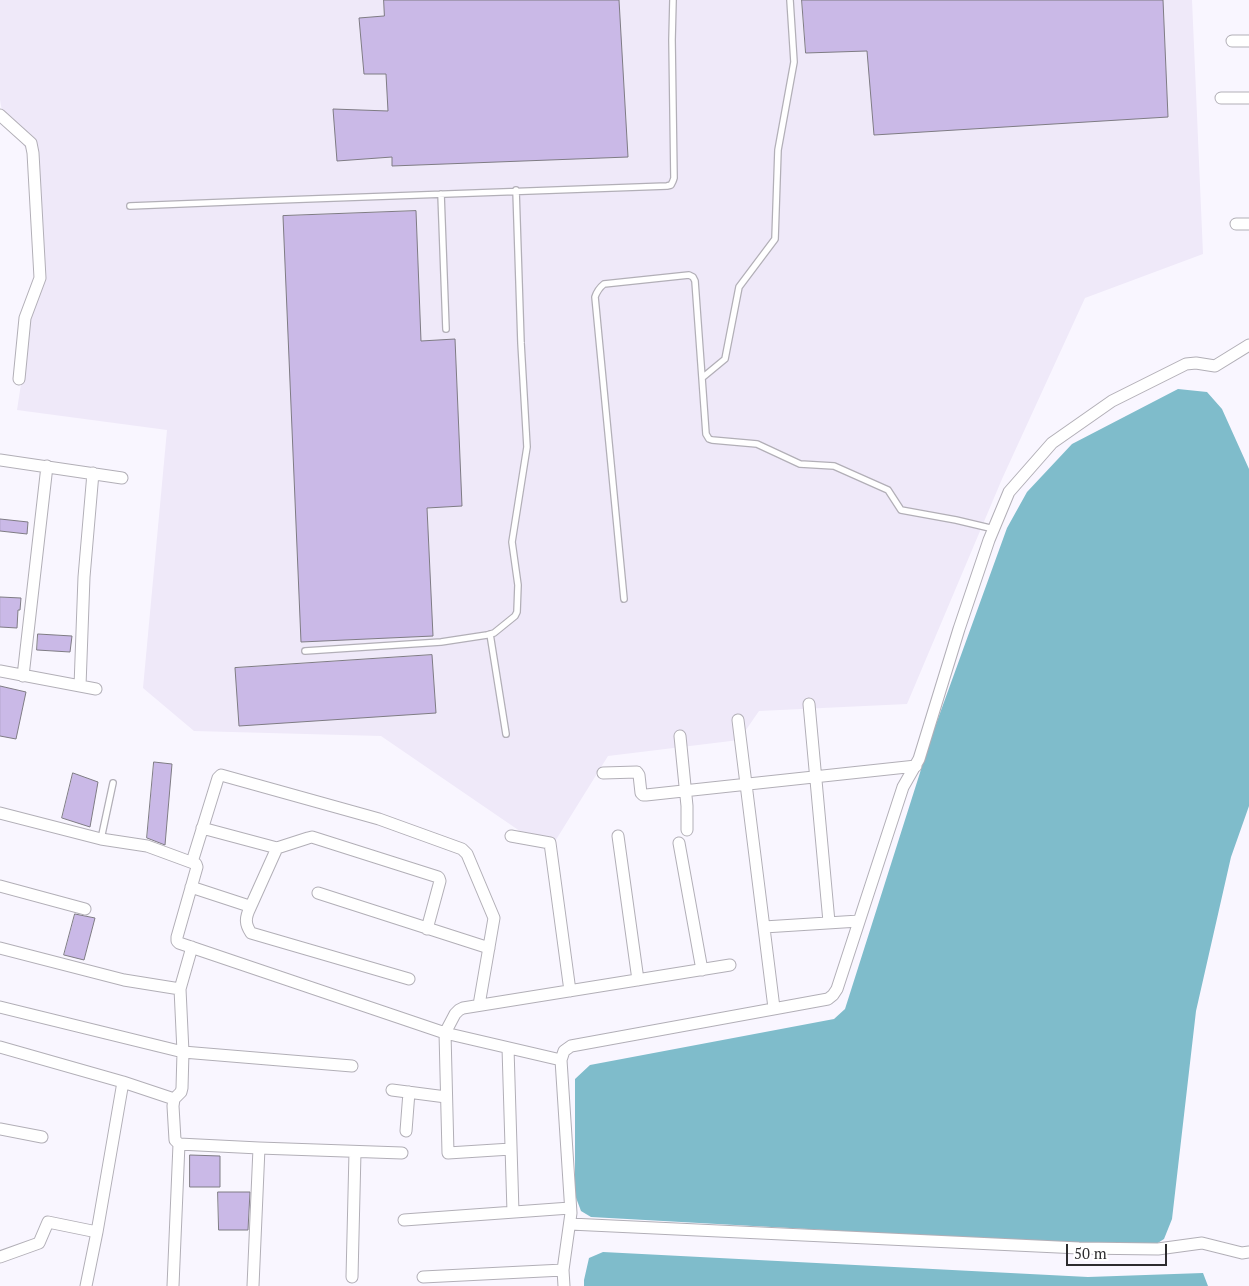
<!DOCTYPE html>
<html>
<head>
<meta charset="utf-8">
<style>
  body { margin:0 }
  #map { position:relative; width:1249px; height:1286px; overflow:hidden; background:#f9f6ff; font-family:"PT Serif",serif }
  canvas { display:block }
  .scale { position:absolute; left:1066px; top:1244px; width:101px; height:22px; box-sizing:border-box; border:2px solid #2d2c2f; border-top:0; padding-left:6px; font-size:15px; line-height:18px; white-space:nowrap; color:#2d2c2f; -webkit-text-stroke:4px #fff; paint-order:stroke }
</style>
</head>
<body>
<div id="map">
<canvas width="1249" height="1286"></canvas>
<div class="scale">50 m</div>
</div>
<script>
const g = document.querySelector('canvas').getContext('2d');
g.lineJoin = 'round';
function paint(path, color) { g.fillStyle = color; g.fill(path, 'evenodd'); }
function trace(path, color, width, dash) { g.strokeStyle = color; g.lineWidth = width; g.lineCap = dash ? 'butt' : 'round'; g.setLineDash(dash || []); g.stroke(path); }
const built = new Path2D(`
  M0,0H1192L1203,254L1085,298L1002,479L907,704L759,711L739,740L608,756L549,851L381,736L194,731L143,688L167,430L17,410L41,255L32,159L2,111L0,100Z`);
const water = new Path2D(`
  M1178,389L1207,392L1222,409L1249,469V806L1231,857L1196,1011L1172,1219L1164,1239L1150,1248L591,1217L581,1211L575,1195V1079L590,1065L834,1019L845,1009L931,738L1007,528L1027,492L1072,444Z
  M603,1252L1088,1277L1203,1273L1208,1286H584V1280L589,1258Z`);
const building = new Path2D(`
  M384,0H619L628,157L392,166V157L337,161L333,109L388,111L386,74H364L359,18L384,16Z
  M802,0H1163L1168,117L874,135L867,51L806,53Z
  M416,211L421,341L455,339L462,506L427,508L433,636L301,642L283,216Z
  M0,519L28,522L27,534L0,531Z
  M0,597L21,598L20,610H18L17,628L0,627Z
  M38,634L72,636L70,652L37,650Z
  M432,655L436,713L239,726L235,668Z
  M0,686L26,692L16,739L0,736Z
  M154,762L172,764L165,845L147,838Z
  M73,773L98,782L90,827L62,818Z
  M75,914L95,918L84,960L64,955Z
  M190,1155L220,1156V1187H190Z
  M218,1192H250L248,1230H219Z`);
const lane = new Path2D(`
  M790,0L794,62L778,150L775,239L739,287L725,359L702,378L706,434L709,439L712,440L757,444L800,464L834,466L888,490L901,510L956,520L994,529
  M441,194L446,329
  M130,206C309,199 488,191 667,186L671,185L673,181L674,178L672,40L673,0
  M624,599L595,297C597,291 599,288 604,284L689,275L693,277L695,281L702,378
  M490,634L506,734
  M305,651L441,642L487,635L494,633L515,616L517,612L518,585L512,542L527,447L521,343L516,190
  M101,839L113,783`);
const street = new Path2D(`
  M1232,41H1249
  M1221,98H1249
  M0,115L31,143L33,153L40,278L25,318L19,379
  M1236,224H1249
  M0,460L122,478
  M0,671L96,689
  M23,676L47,466
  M80,686L84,577L93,473
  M809,704L829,922
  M738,720L774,1008
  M680,736L687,806V830
  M603,773L637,772L639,775L641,793L643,795H646L916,766
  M0,813L101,839L147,846L196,864L197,867L177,937V941L179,943L445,1033L561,1060
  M202,828L277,848L308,838L312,837L438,877L439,878L440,881L427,929
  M511,836L550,843L570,991
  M618,836L638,980
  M679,843L702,970
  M192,862L218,778L221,775L379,819L462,849L467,854L494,918L479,1005
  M0,886L85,909
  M191,887L249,906L250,908C245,918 245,924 251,933L409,979
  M318,893L489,948
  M250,908L277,848
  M764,927L859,921
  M0,948L124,980L180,989
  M0,1007L183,1052L352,1066
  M0,1047L123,1082L174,1099L181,1092L182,1088L183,1052L180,989L192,947
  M508,1048L513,1212
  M392,1090L446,1097
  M174,1099L173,1106L175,1140L179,1144L259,1148L402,1153
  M0,1129L42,1137
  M406,1131L409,1092
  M511,1149L448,1153L445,1033L455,1014L459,1010L463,1008L730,965
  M404,1220L570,1208
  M570,1224L1079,1248L1158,1249L1202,1243L1242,1253L1249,1252
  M0,1257L39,1243L48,1222L97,1232
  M352,1277L355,1152
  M423,1277L563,1270
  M86,1286L97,1232L123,1082
  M173,1286L179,1144
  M253,1286L259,1148
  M564,1286L563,1270L571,1213L561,1060L564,1051L571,1046L828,999L833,995L837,989L903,787L919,759L959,629L989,540L1009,492L1052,443L1112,401L1186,364L1196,363L1215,366L1249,345`);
paint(built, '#efe9f9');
paint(water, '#7fbccb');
paint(building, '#cab9e7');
trace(building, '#7f7c84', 1);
trace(lane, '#b2afb7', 8);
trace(street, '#b2afb7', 13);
trace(lane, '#fff', 5.5);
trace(street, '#fff', 11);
</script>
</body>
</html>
